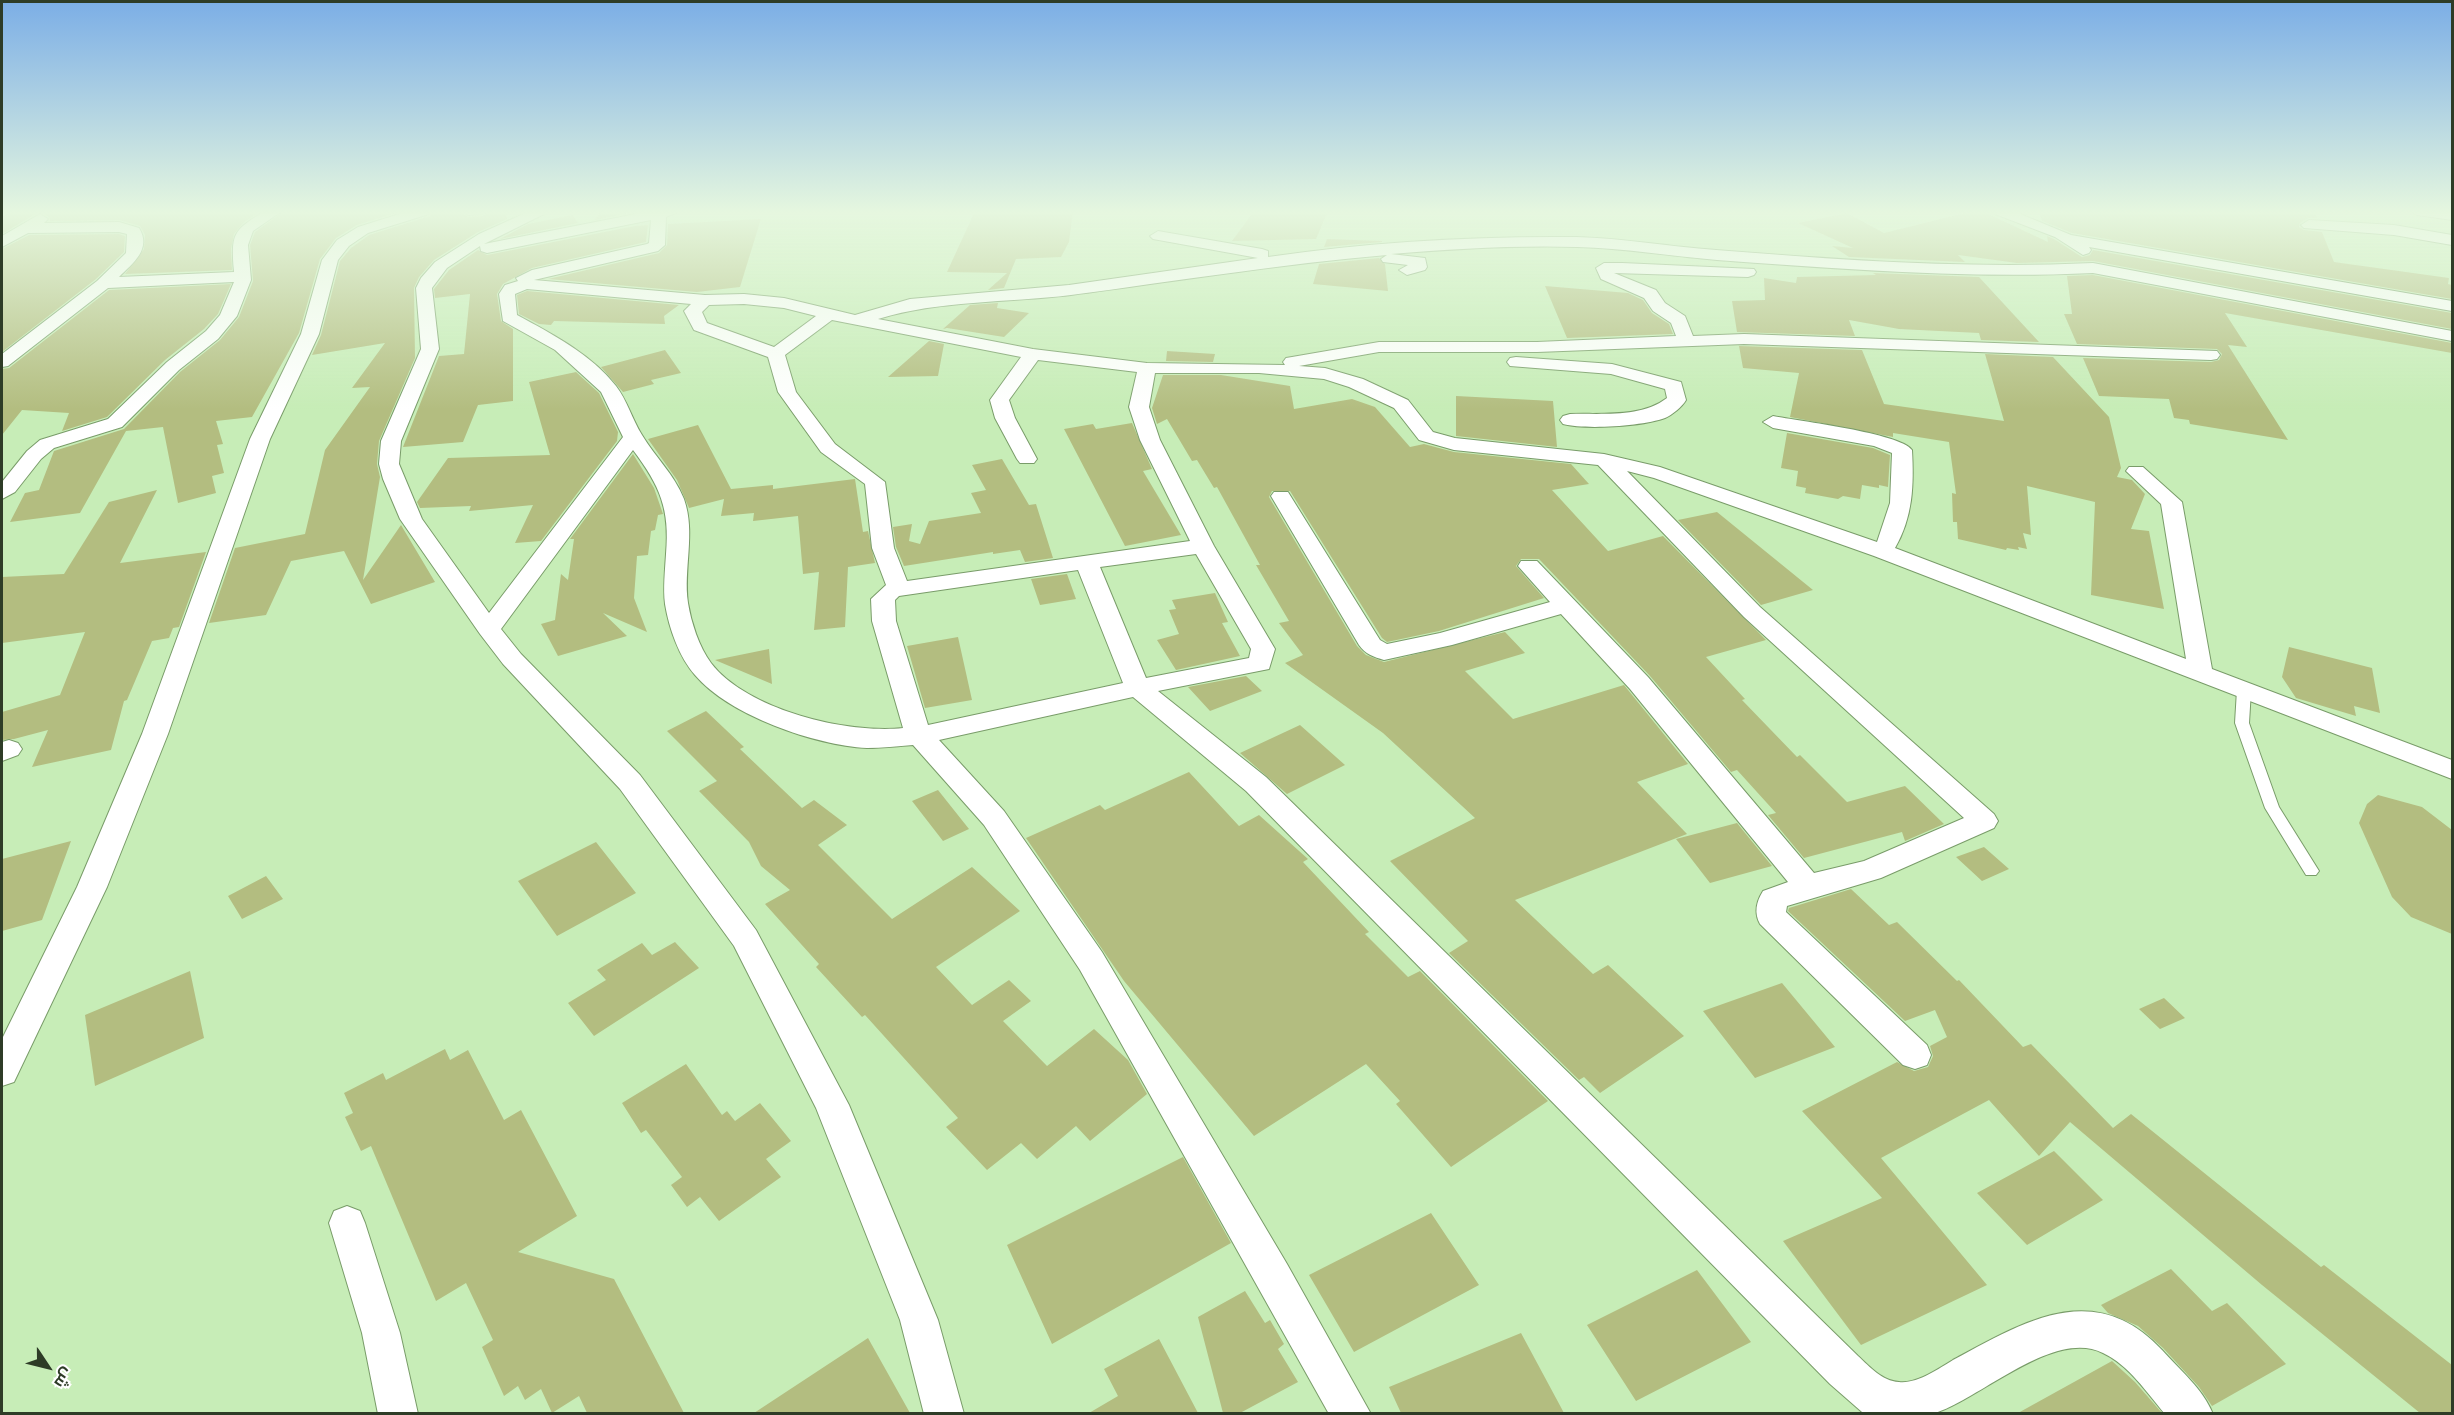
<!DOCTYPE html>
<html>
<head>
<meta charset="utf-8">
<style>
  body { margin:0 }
  #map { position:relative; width:2454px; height:1415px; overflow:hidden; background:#c7edb7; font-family:Overpass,Cairo,sans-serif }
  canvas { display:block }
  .frame { position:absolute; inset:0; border:3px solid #2e3c27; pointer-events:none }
  .north { position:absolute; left:18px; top:1337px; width:60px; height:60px; -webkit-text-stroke:4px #fff; paint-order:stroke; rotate:125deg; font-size:16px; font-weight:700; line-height:24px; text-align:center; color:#2e3c27 }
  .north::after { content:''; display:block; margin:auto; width:21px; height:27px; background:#2e3c27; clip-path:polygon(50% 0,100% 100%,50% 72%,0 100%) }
</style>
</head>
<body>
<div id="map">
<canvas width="2454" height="1415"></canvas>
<div class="frame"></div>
<div class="north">ش</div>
</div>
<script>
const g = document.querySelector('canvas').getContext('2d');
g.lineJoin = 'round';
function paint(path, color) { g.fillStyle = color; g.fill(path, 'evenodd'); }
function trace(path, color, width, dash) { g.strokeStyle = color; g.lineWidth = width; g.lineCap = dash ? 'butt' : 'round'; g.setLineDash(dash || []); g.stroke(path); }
const building = new Path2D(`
  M15,211H261L244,222L234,234L231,249L232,270L125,274L144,249L145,235L140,226L119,220L50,221L49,217L39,212L2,234V219Z
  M284,211H402L357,225L336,238L320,259L299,333L252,417L216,421L223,444L217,445L224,473L212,476L216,493L178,503L163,427L126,431L80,513L10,522L25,493L39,490L54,451L124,429L180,372L220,340L239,317L253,281L250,245L255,232Z
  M433,211H459L468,217L483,216L487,211H506L507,219L478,232L434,260L419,277L414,288L415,358L379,441L377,464L380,477L363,580L401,525L435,582L371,604L344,551L291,561L266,615L209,623L235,548L305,534L325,450L370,387L352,388L385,343L312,355L321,335L340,261L351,248L369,235L430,216Z
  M601,211H638L595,220Z
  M975,211H1073L1069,242L1061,257L1016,259L1004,288L988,290L1007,273L947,272Z
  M1254,211H1328L1316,239L1232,241Z
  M1973,211H1982L2048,242L2047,236L2054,239L2082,257L2090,255L2093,250L2452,313V329L2093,261L2017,263L1958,255L1965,262L1849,257L1832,246L1853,248L1798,223L1847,213L1884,233Z
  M2039,211H2314L2317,218H2308L2300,223L2299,227L2304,230L2322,232L2334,262L2449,278L2448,284L2452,285V299L2072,233L2042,221Z
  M573,215L578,223L500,239L528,224Z
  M761,219L740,287L697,292L548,279L659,253L667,245L668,224Z
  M648,225L646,242L532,268L503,284L497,294L501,321L513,329V401L478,405L463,442L403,447L439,356L464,354L470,294L435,298L434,289L449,270L478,250L487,255L635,226Z
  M119,234L125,236L124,252L96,279L2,352V249L29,235Z
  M1327,239L1382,241V242L1324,247Z
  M1379,258L1385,264L1388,291L1313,284L1319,264Z
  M1873,273L1979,277L2039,342L1981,340L1979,333L1899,329L1849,320L1855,336L1737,332L1732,301L1765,300L1764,278L1796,283L1797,277L1876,275Z
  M2093,275L2452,343V353L2225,313L2247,347L2228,345L2288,440L2190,424L2189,420L2174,418L2169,399L2099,396L2083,358L2211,362L2219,360L2222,354L2217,349L2077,344L2064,314H2072L2067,276Z
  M231,284L218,314L204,329L165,360L107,417L62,431L69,413L22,410L2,435V369L9,368L109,290Z
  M1545,286L1628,293L1643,300L1652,313L1669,324L1673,334L1567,338Z
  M527,291L679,305L664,316L665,324L554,321L551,325L539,324L519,314L517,295Z
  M998,303L997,308L1029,313L1004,337L947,328L943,329L970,305Z
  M929,341L944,344L938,376L888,377Z
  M1739,346L1862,350L1884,404L2004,421L1985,354L2053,357L2109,417L2121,468L2117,477L2132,480L2145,494L2131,529L2149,531L2164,609L2091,595L2095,502L2027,486L2031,535L2023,533L2027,549L2018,547L2019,550L2007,548L2006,550L1958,539L1957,522H1953L1952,493L1956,494L1949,442L1893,433V437L1790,417L1799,373L1743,368Z
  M665,350L681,373L651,380L654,384L623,392L601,367Z
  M1167,351L1215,354L1213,362L1166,361Z
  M576,372L599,393L618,432L617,441L541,541L515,543L533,505L469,511L471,506L420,508L417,502L448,458L550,455L529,382Z
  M1163,375H1221L1290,386L1294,409L1352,399L1375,407L1410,447L1424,444L1454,452L1571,464L1589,484L1552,490L1608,551L1663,536L1766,640L1706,657L1745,699L1742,700L1797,757L1800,755L1847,802L1905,786L1944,824L1905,841L1902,832L1804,858L1768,815L1776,813L1737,770L1731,772L1650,676L1539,559H1521L1516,566L1544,598L1439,631L1387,642L1382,638L1290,491H1272L1269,497L1357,646L1366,655L1384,662L1505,632L1525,653L1465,671L1513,719L1624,685L1688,764L1637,782L1687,834L1515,900L1593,974L1608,965L1684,1036L1600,1093L1584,1077L1579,1080L1449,953L1468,941L1390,861L1475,818L1383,733L1285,663L1303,655L1279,623L1289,621L1256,565H1260L1217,487L1214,488L1197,460L1192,461L1167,419L1157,424L1152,408Z
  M1456,396L1553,401L1557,447L1456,436Z
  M1132,423L1152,469L1143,471L1181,535L1125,546L1064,429L1093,424L1096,429Z
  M698,425L731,489L773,485V489L855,479L863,532L868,531L875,563L848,567L845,627L814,630L819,572L803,574L798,516L753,521L754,513L721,516L724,499L689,508L677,480L648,439Z
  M1787,433L1873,448L1890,455L1888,487L1879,485V488L1862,485L1860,499L1843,496L1838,499L1805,493L1806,488L1796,486L1798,471L1781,468Z
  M633,454L654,488L663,514L658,515L655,530L651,531L648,555L637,556L634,598L647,632L603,613L627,636L558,656L541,624L555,620L561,574L568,580L574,539H570Z
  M1002,459L1029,505L1036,504L1053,558L1025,562L1020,550L993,554V552L904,566L896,547L893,527L912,524L909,541L920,544L929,521L981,513L971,493L986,490L972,465Z
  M157,490L120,563L206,552L179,627L173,628L169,638L152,641L127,700L124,701L111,750L32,767L48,730L14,739L2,740V712L60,695L85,632L2,643V577L64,574L109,502Z
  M1717,512L1813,590L1761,605L1678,520Z
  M1067,574L1076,599L1040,605L1031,579Z
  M1215,593L1228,622L1222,623L1240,656L1176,670L1157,640L1179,634L1169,610L1176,609L1172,600Z
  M958,637L972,700L925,708L907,646Z
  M2289,647L2372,668L2380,713L2354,706L2356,716L2296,698L2282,677Z
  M769,649L772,684L715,660Z
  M1246,676L1262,691L1210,711L1188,687Z
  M706,711L744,747L740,749L802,808L814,800L847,825L818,845L892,919L972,867L1020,911L936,967L972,1005L1009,980L1031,1001L1003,1021L1047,1066L1094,1029L1128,1060L1147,1094L1090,1141L1076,1126L1037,1159L1021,1143L987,1170L946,1127L958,1118L865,1015L862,1017L816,967L819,964L765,904L790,890L761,866L749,842L699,791L717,781L667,731Z
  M1300,725L1345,765L1287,794L1240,753Z
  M1189,772L1239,826L1259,815L1308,859L1303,862L1369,932L1365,934L1408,977L1420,971L1548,1101L1451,1167L1396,1104L1400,1101L1366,1064L1254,1136L1124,981L1026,838L1100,805L1105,810Z
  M938,790L969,829L943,841L912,801Z
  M2378,795L2422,807L2452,830V934L2411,917L2392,897L2359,823L2367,804Z
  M1737,823L1772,866L1710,883L1676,839Z
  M71,841L42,920L2,931V859Z
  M596,842L636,893L557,936L518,881Z
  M1984,847L2009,869L1982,881L1956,857Z
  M266,876L283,899L242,919L228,896Z
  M1851,889L1889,925L1897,922L1957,981L1959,980L2023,1047L2031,1044L2113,1128L2131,1114L2321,1267L2324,1265L2452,1365V1413H2420L2262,1285L2070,1122L2039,1156L1989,1100L1881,1158L1987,1285L1861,1345L1783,1241L1882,1198L1802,1111L1897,1062L1914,1071L1928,1067L1933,1056L1930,1046L1947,1037L1935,1010L1905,1021L1788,911L1789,908Z
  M675,942L699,968L594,1036L568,1003L606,980L597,970L642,943L652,955Z
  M190,971L204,1038L95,1086L85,1015Z
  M1782,983L1835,1047L1755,1078L1703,1011Z
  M2164,998L2185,1018L2160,1029L2139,1009Z
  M445,1049L450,1060L468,1050L504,1120L521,1110L577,1216L518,1252L614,1279L684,1413H587L579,1396L552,1413L541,1389L525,1400L518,1386L504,1396L482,1347L493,1340L466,1283L436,1301L371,1146L361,1151L345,1117L353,1113L344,1093L383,1073L386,1080Z
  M686,1064L722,1115L727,1111L735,1121L760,1103L791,1141L766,1159L781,1177L719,1221L700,1197L687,1207L671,1185L682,1177L646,1130L641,1133L622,1103Z
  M2054,1151L2103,1200L2027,1245L1977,1193Z
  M1183,1157L1231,1243L1052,1344L1007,1245Z
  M1431,1213L1479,1285L1354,1352L1309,1275Z
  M2171,1269L2212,1311L2227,1303L2286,1364L2212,1406L2199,1387L2163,1348L2138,1326L2108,1313L2101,1305Z
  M1697,1270L1751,1342L1636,1401L1587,1325Z
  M1245,1291L1265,1323L1270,1320L1284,1344L1278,1349L1298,1382L1240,1413H1223L1198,1317Z
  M1521,1333L1564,1413H1401L1389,1387Z
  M868,1338L910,1413H754Z
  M1159,1339L1198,1413H1089L1118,1396L1104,1369Z
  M2112,1361L2135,1382L2162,1413H2018Z`);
const lane = new Path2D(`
  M2244,686L2251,690L2249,723L2279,807L2319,871L2316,875H2306L2265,808L2235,723L2237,690Z`);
const street = new Path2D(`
  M2,211H13L2,217Z
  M265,211H282L253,231L248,245L251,280L237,316L218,339L179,370L122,427L54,448L41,459L15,492L2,499V482L27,451L40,440L108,419L167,362L206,331L220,315L234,282L108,288L8,366L2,367V354L97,281L126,253L127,234L119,232L28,233L2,247V236L40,214L48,219L44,223L119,222L139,228C152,249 133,263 119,277L234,272C231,234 232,231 265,211Z
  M409,211H431L429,214L368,233L349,246L338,260L319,334L270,439L168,734L107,887L14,1082L2,1086V1039L77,887L142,734L250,439L301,334L322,260L337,240L358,227Z
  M461,211H485L483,214L468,215Z
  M530,211H544V214L484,244L651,211H680L666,217L665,245L658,251L534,280L705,295L744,294L784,298L855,315L910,299L1069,285L1258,258L1153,239L1150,236L1158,231L1262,249L1268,251V257C1369,242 1474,236 1576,237C1623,238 1670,247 1716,250C1841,260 1968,269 2093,263L2452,331V341L2093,273C1969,279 1841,269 1717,260C1670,256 1624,248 1577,247C1515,245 1453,249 1391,254L1425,258L1427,267L1425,270L1407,275L1399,270L1408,265L1383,262L1381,259L1387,255C1281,264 1177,281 1071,295C1006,303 940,300 878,319L1033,349L1147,363L1285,365L1283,362L1286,358L1292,357L1379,342H1537L1676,336L1671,323L1653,311L1644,298L1601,279L1596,268L1604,263H1622L1754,269L1756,272L1754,275L1748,277L1614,273L1656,290L1665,303L1685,316L1693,336L1744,334L2217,351L2220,355L2217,359L2211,360L1744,344L1537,352H1379L1299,366L1325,368L1363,379L1408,400L1433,432L1455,438L1604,454L1660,467L1877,542L1890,503L1892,453L1874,446L1773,428L1763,422L1773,416C1798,421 1900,433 1912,450C1914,485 1913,517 1895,548L2186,659L2161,504L2126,471L2129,467H2143L2182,502L2212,669L2452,760V779L1874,556L1654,478L1627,471L1760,607L1994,814L1998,821L1994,828L1881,878L1787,906L1786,912L1927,1045L1931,1055L1927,1065L1915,1069L1903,1065L1760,924C1754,913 1756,902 1763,891L1788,882L1630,689L1561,614L1452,645L1384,660C1374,657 1365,654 1359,645L1271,496L1274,492H1288L1380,640L1387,644L1440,633L1550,602L1518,566L1521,561H1537L1648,677L1814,873L1864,861L1964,818L1744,617L1598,465L1454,450L1419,440L1394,408L1349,387L1324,379L1259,373H1155L1149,407L1160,440L1214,546L1275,649L1269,669L1158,691L1266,777L1858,1356C1870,1367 1882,1381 1899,1382C1917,1384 1938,1369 1953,1360C2025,1321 2095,1278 2162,1350C2180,1370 2203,1389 2213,1414H2165C2147,1393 2129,1365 2103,1353C2054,1328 1980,1399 1935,1413C1922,1415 1875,1415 1862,1412L1830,1384L1246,791L1133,697L939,740L1004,811L1102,952L1287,1264L1371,1414H1329L1080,970L984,825L913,745C898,746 882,748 867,748C815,745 730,716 695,675C679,657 669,628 665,604C663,588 665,571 666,554C670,509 660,486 633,450L501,629L521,654L640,775L756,930L849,1105L938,1320L964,1414H924L900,1320L816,1108L734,946L620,789L503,664L480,634L400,519L383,479L379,464L381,441L421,349L416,288L421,278L435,262L479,234ZM651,220L649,243L647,244L532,270L516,278L518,281L505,285L499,294L503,321L555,350L601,392L623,437L489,613L422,519L399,464L401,441L439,349L432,288L447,268L480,246L481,251L487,253ZM527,289L691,304L684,311L694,330L768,357L778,392L821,452L865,484L872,548L886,585L871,599L872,621L903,728C847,734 747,710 711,663C699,647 691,622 688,603C683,569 696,533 684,499C674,474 655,457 642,435C632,419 627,400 616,386C591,354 552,334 517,315L515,294ZM744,304L784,308L816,316L774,347L707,323L702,312L709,305ZM832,320L1021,357L990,400L995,418L1017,459L1020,463H1034L1037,459L1015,418L1009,400L1038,360L1137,372L1129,407L1140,440L1190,541L907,581L894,548L885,482L835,444L796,392L785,355ZM1196,554L1251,649L1249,658L1146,678L1100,567ZM1078,570L1123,683L928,725L896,621L895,600L899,596Z
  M1993,211H2013L2071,235L2452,301V311L2089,247L2091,250L2089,253L2083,255L2055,237L1995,214Z
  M2410,211H2452V220L2417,215Z
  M2309,220L2394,225L2452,235V245L2394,235L2304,228L2301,225Z
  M1516,357L1612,364L1681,382L1686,400C1682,407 1672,415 1665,418C1643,426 1586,430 1563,424L1560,420L1563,416L1570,414C1602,413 1641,418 1667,398L1665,389L1611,374L1510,366L1507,362L1510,358Z
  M9,740L18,743L22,749L18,755L2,761V742Z
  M347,1206L360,1211L365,1223L400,1333L418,1414H378L362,1333L329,1223L334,1211Z`);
paint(building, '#b3bd80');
trace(lane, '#799c69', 2);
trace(street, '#799c69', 2);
paint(lane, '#fff');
paint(street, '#fff');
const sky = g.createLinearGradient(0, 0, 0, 409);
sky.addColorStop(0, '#7baee6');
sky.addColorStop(0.52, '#e6f7df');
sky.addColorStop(1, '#e6f7df00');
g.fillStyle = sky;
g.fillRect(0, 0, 2454, 409);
</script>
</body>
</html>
